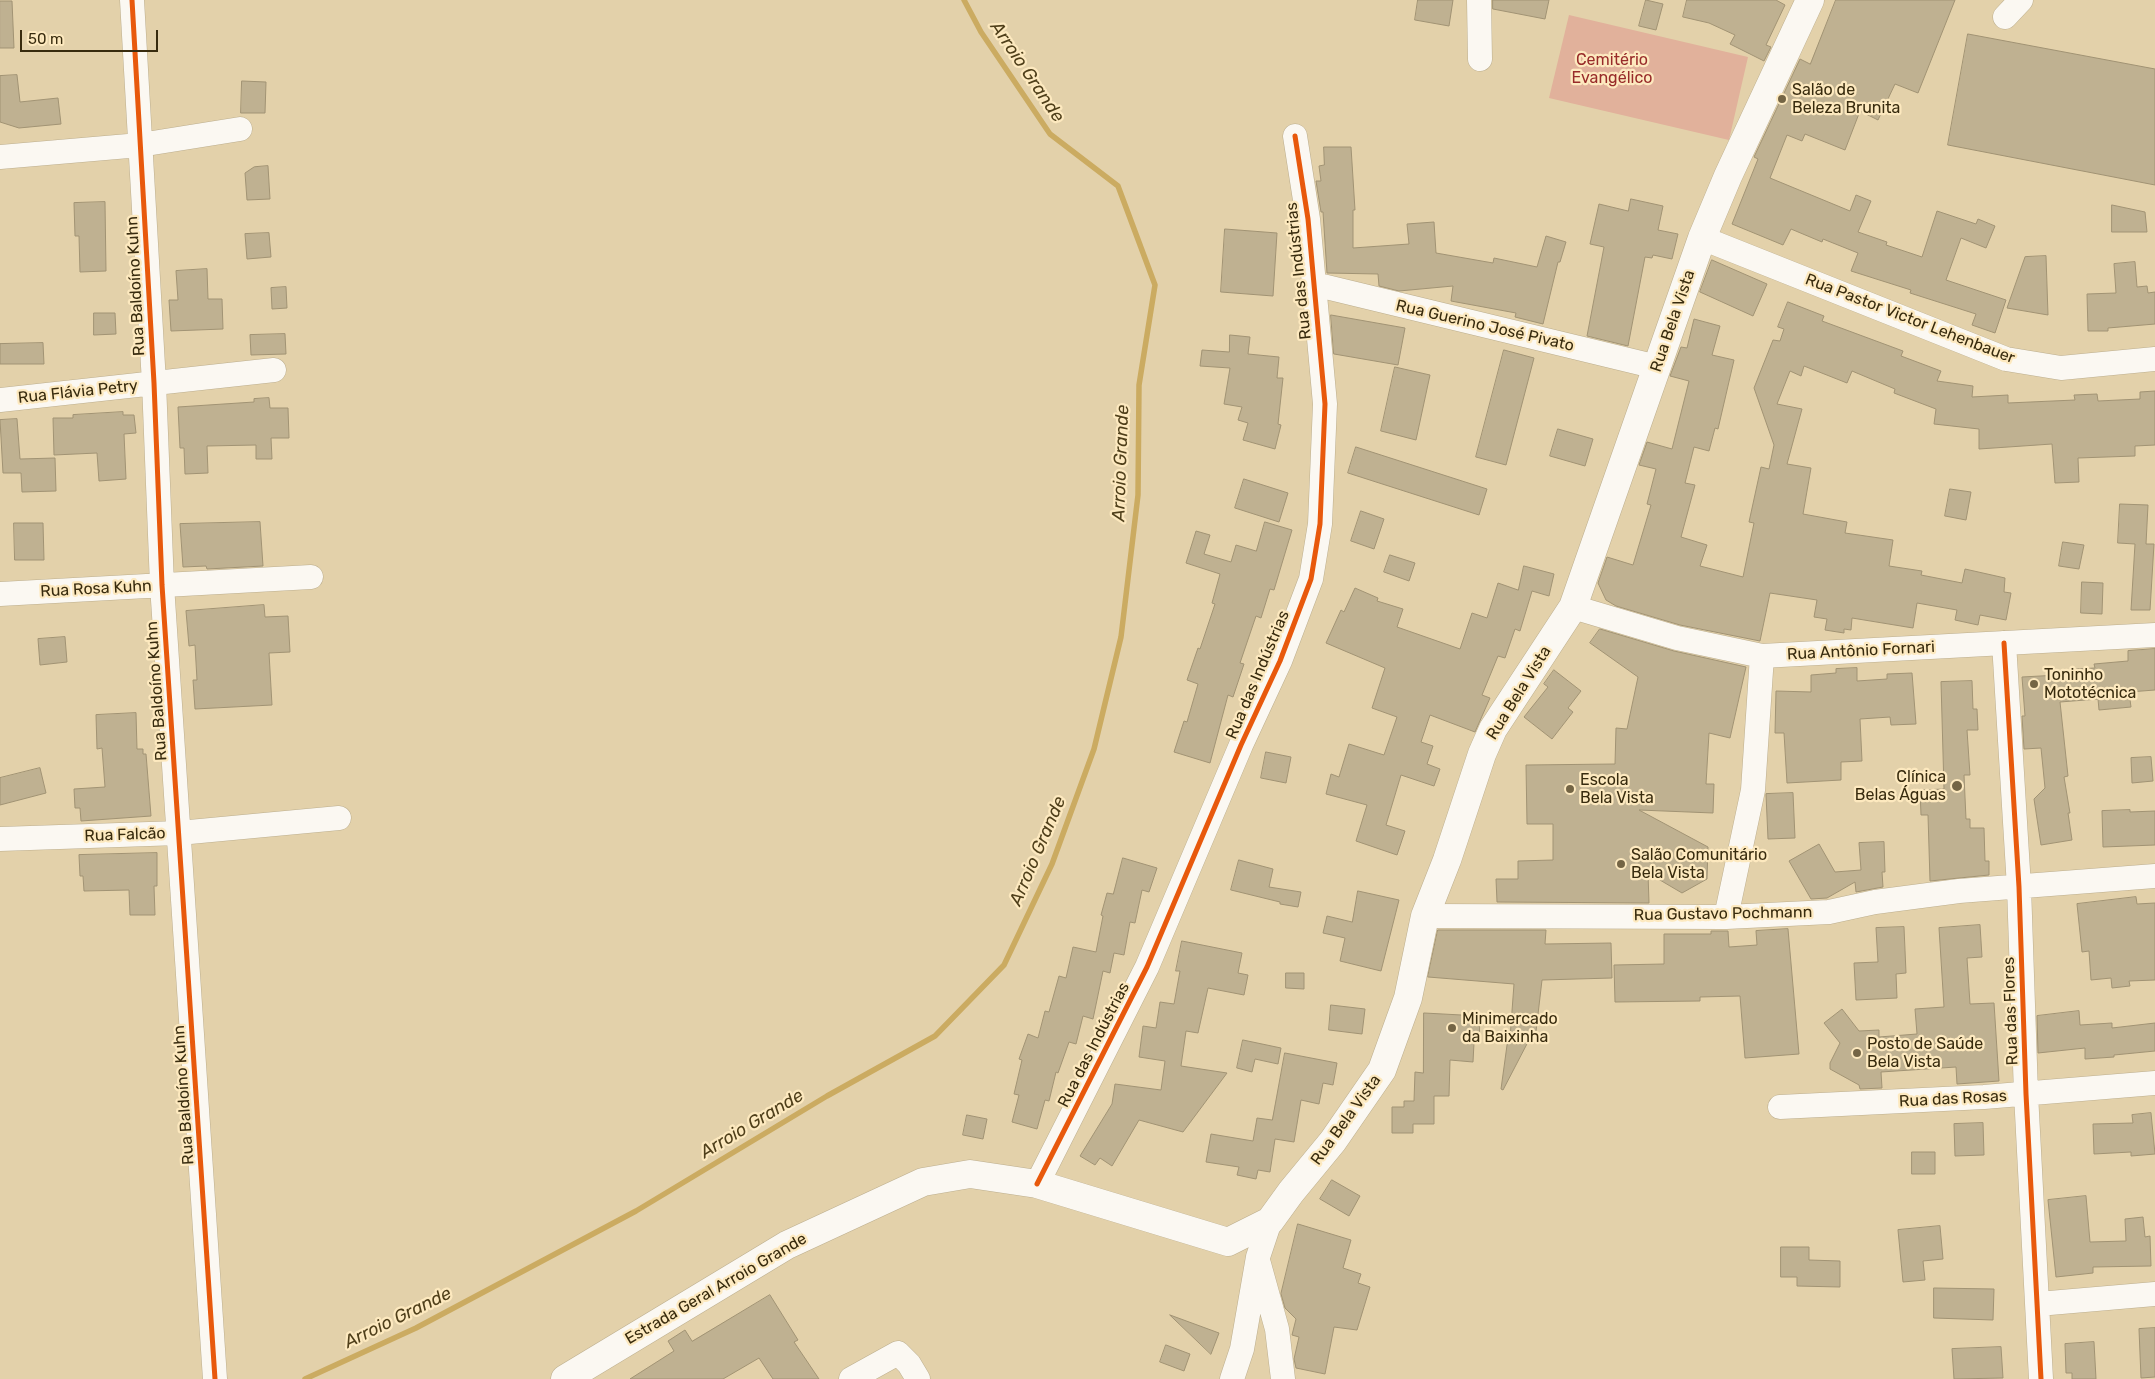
<!DOCTYPE html>
<html>
<head>
<meta charset="utf-8">
<style>
  body { margin:0 }
  #map { position:relative; width:2155px; height:1379px; overflow:hidden; background:#e3d1aa; font-family:Rubik,sans-serif }
  canvas { display:block }
  .scale { position:absolute; left:20px; top:30px; width:138px; height:22px; box-sizing:border-box; border:2px solid #382b0e; border-top:0; padding-left:6px; font-size:15px; line-height:18px; white-space:nowrap; color:#382b0e; -webkit-text-stroke:4px #fde9bf; paint-order:stroke }
</style>
</head>
<body>
<div id="map">
<canvas width="2155" height="1379"></canvas>
<div class="scale">50 m</div>
</div>
<script>
const g = document.querySelector('canvas').getContext('2d');
g.lineJoin = 'round';
function paint(path, color) { g.fillStyle = color; g.fill(path, 'evenodd'); }
function trace(path, color, width, dash) { g.strokeStyle = color; g.lineWidth = width; g.lineCap = dash ? 'butt' : 'round'; g.setLineDash(dash || []); g.stroke(path); }
function label(font, color, halo, rows, align = 'center') {
  g.font = font + ' Rubik,sans-serif'; g.lineWidth = 4.5; g.setLineDash([]); g.textBaseline = 'middle'; g.strokeStyle = halo; g.fillStyle = color; for (const [text, x, y, turn = 0] of rows) {
    g.save(); g.translate(x, y); g.rotate((+turn || 0) * Math.PI / 180); g.textAlign = isNaN(turn) ? turn : align; if (halo) g.strokeText(text, 0, 0); g.fillText(text, 0, 0); g.restore();
  }
}
const green = new Path2D(`
  M1569,15L1748,57L1729,140L1549,98Z`);
const stream = new Path2D(`
  M305,1379L416,1328L636,1211L827,1096L935,1036L1004,965L1052,864L1094,749L1121,637L1138,495L1139,385L1155,285L1118,186L1050,134L981,32L964,0`);
const building = new Path2D(`
  M1418,0H1453L1449,26L1415,20Z
  M1493,0H1549L1545,19L1493,9Z
  M1646,0L1663,4L1656,30L1639,26Z
  M1687,0H1776L1785,5L1766,45L1771,47L1764,61L1730,44L1735,35L1709,23L1683,17Z
  M1836,0H1955L1918,93L1895,84L1878,120L1860,111L1845,150L1805,134L1802,141L1787,135L1770,178L1850,211L1856,195L1871,201L1858,232L1887,242L1886,245L1922,257L1937,211L1976,224L1978,219L1995,226L1986,248L1961,238L1946,280L2006,300L1995,333L1972,325L1976,314L1910,293L1911,290L1851,271L1858,253L1823,239L1822,242L1791,229L1783,245L1732,224L1758,159L1754,157L1800,59L1810,64Z
  M0,1H12L14,48H0Z
  M1968,34L2155,69V185L1948,145Z
  M17,75L20,102L58,98L61,124L19,128L0,122V76Z
  M242,81L266,82L265,113H241Z
  M1324,147H1351L1355,210H1353V248L1409,244L1407,224L1434,222L1436,253L1493,263L1494,258L1537,267L1546,236L1566,242L1560,262H1558L1543,324L1515,317L1516,313L1451,301L1453,286L1399,291L1379,286L1378,274L1327,273L1323,212H1321L1316,181H1321L1319,166L1324,165Z
  M268,166L270,199L247,200L245,173L254,167Z
  M1631,199L1663,206L1658,230L1678,234L1672,259L1653,255L1652,258L1645,257L1628,346L1587,336L1604,247L1590,244L1599,204L1628,211Z
  M105,202L106,271L80,272L79,236H75L74,203Z
  M2112,205L2145,212L2147,232H2112Z
  M1225,229L1277,233L1273,296L1221,292Z
  M269,233L271,257L247,259L245,234Z
  M2046,256L2048,315L2007,308L2025,257Z
  M1712,260L1767,284L1753,316L1700,292Z
  M2135,262L2137,287L2147,286L2148,293L2155,292V324L2108,328V331H2088L2087,294L2116,293L2114,264Z
  M207,269L208,299H222L223,329L171,331L169,300H178L176,271Z
  M286,287L287,308L272,309L271,288Z
  M1788,302L1824,316L1822,321L1903,351L1901,356L1941,371L1937,381L1973,386L1972,397L2008,395V403L2075,400L2074,395L2097,394L2098,401L2140,399V392L2155,391V445L2135,446V456L2078,458L2079,482L2055,483L2052,444L1979,449V429L1934,424L1936,409L1894,393L1895,389L1852,371L1847,383L1804,366L1801,376L1790,371L1777,404L1802,409L1787,464L1811,468L1803,514L1847,522L1845,533L1893,540L1889,566L1922,571L1921,575L1962,583L1965,569L2005,578L2004,592L2011,593L2006,620L1980,615L1978,625L1955,620L1957,610L1917,603L1913,628L1852,618L1851,630L1844,629V633L1825,630L1827,619L1814,617L1817,600L1770,593L1760,641L1680,625L1616,606L1606,600L1598,583L1607,557L1633,565L1651,505L1647,504L1656,469L1639,465L1647,442L1672,449L1689,381L1670,376L1681,347L1687,348L1694,319L1720,326L1712,355L1734,360L1718,429L1715,428L1709,451L1694,447L1685,483L1695,485L1681,537L1707,545L1700,566L1743,577L1754,523L1749,522L1761,467L1769,469L1774,445L1754,388L1773,340L1780,341L1784,329L1778,327Z
  M94,313H115L116,334L94,335Z
  M1331,315L1405,328L1398,365L1334,354Z
  M285,334L286,354L251,355L250,335Z
  M1230,335L1250,337L1248,354L1279,357L1277,378H1283L1278,424L1281,425L1275,449L1243,440L1248,423L1238,420L1242,407L1224,404L1230,368L1200,366L1202,350L1229,352Z
  M43,343L44,364H0V344Z
  M1504,350L1534,358L1506,465L1476,457Z
  M1395,367L1430,375L1416,440L1381,431Z
  M269,398L270,408H288L289,438H271L272,459H256V445L207,446L208,473L185,474L184,448H180L178,407L254,402V399Z
  M123,412V415H134L136,433L124,434L126,479L99,481L97,453L54,455L53,418H73V415Z
  M17,419L20,459L55,458L56,491L22,492L21,473H3L0,420Z
  M1558,429L1593,439L1585,466L1550,456Z
  M1356,447L1487,489L1479,515L1348,473Z
  M1244,479L1288,493L1279,522L1235,508Z
  M1950,489L1971,492L1966,520L1945,516Z
  M2120,504L2148,505L2146,544H2154L2150,610H2131L2135,544L2118,543Z
  M1361,511L1384,519L1374,549L1351,541Z
  M260,522L263,566L207,569L206,566L183,567L180,524Z
  M1265,522L1292,530L1274,590L1270,589L1261,618L1256,616L1240,663L1244,664L1233,697L1228,695L1210,763L1174,752L1184,721L1187,722L1198,684L1187,680L1198,648L1200,649L1215,604L1212,603L1220,574L1186,563L1196,531L1210,535L1204,554L1231,562L1236,545L1256,551Z
  M14,523H43L44,560H15Z
  M2063,542L2084,545L2079,569L2059,566Z
  M1390,555L1415,563L1409,581L1384,572Z
  M1524,566L1554,574L1549,596L1532,591L1520,631L1515,629L1505,658L1498,656L1482,695L1490,698L1475,732L1430,715L1421,742L1433,746L1427,764L1440,769L1434,786L1401,775L1386,825L1405,831L1397,855L1356,841L1367,805L1326,794L1331,774L1339,777L1349,744L1384,755L1397,717L1372,708L1385,668L1326,643L1341,610L1344,612L1355,588L1378,598L1377,601L1403,609L1397,627L1460,649L1472,613L1487,618L1498,583L1518,590Z
  M2082,582L2103,583L2102,614L2081,613Z
  M264,605L265,617L288,616L290,652L269,653L272,705L195,709L193,680H197L195,645L189,646L186,611Z
  M1600,629L1674,651L1746,667L1730,738L1709,733L1706,784H1714L1713,813L1639,810L1708,847L1707,879L1682,893L1648,873L1649,903L1497,902L1496,879H1518V861L1553,860V824H1527L1526,765L1615,764L1616,728L1627,729L1638,677L1590,643Z
  M65,637L67,662L40,665L38,639Z
  M2155,649V690L2129,692L2131,707L2099,710L2098,699L2060,702L2068,776L2064,777L2070,813H2068L2072,840L2041,845L2034,799L2045,788L2041,748L2024,749L2022,716H2025L2022,677L2077,674L2076,669L2095,668L2094,664L2128,661V651Z
  M1857,668V681L1887,679V674L1912,673L1916,724L1891,725L1890,717L1860,719L1862,761L1841,762V780L1787,783L1784,733H1775L1776,691L1811,692V675L1836,673V669Z
  M1554,670L1581,691L1568,708L1573,712L1552,739L1524,717L1548,687L1544,684Z
  M1972,681L1973,709H1977L1978,730H1967L1970,775H1964L1966,819H1970V828H1984L1985,861H1989V875L1930,881L1928,815H1921L1920,790L1944,789L1941,682Z
  M136,713L137,749H143V754H146L151,816L81,821L80,808H75L74,789L105,787L102,748L97,749L96,715Z
  M1266,752L1291,757L1286,783L1261,778Z
  M2151,757L2153,781L2132,783L2131,758Z
  M40,768L46,793L0,805V778Z
  M1793,793L1795,838L1768,839L1766,794Z
  M2130,810V812L2155,811V845L2103,847L2102,811Z
  M1884,842L1885,872H1882L1883,887L1856,892L1855,882L1827,898L1811,899L1789,861L1819,844L1835,872L1861,870L1859,843Z
  M157,853V886H154L155,915H130L129,890L84,891L83,876H80L79,855Z
  M1123,858L1157,868L1149,892L1142,890L1135,923L1130,922L1124,955L1114,953L1110,973L1103,971L1093,1019L1083,1016L1076,1044L1069,1042L1058,1073L1056,1072L1049,1101L1045,1100L1037,1129L1012,1122L1019,1095L1014,1094L1022,1060L1019,1059L1028,1034L1038,1038L1045,1011L1049,1012L1059,976L1066,978L1073,947L1096,952L1103,916L1101,915L1107,893L1113,894Z
  M1239,860L1273,869L1269,887L1301,892L1298,907L1280,904V902L1231,890Z
  M1358,891L1399,900L1381,971L1340,961L1345,938L1323,933L1327,916L1352,922Z
  M2136,897L2137,904L2155,903V980L2129,981L2130,986L2112,988L2111,978L2091,980L2089,951L2082,952L2077,904Z
  M1980,925L1982,957L1967,958L1970,1004L1994,1003L1999,1081L1957,1084L1956,1067L1881,1072L1882,1088L1860,1089L1859,1085L1830,1069V1063L1840,1043L1824,1023L1842,1009L1859,1031L1879,1030V1037L1917,1034L1915,1009L1944,1007L1939,928Z
  M1904,927L1906,973L1896,974L1897,998L1856,1000L1854,963L1878,962L1876,928Z
  M1788,929L1799,1054L1745,1058L1740,996L1700,997V1001L1615,1002L1614,965L1664,964V934H1711V931H1728L1729,947L1757,945L1756,931Z
  M1438,930H1546L1545,944L1611,943L1612,978L1542,980L1535,1040H1529L1503,1090L1501,1089L1508,1038H1510L1514,984L1428,977Z
  M1182,941L1242,953L1238,973L1248,975L1244,995L1208,988L1198,1033L1186,1031L1181,1066L1227,1073L1183,1132L1139,1120L1112,1166L1100,1158L1095,1165L1080,1156L1112,1104L1115,1084L1161,1090L1165,1061L1139,1057L1143,1026L1156,1028L1160,1002L1174,1004L1180,971H1176Z
  M1286,973H1304V989L1286,988Z
  M1331,1005L1365,1009L1362,1034L1329,1030Z
  M2079,1011L2080,1025L2112,1023V1028L2155,1023V1051L2114,1055V1057L2085,1059V1048L2038,1053L2037,1016Z
  M1424,1013L1480,1016L1479,1043H1474L1473,1062L1450,1060L1449,1096H1434V1124H1413V1133H1392V1107H1404V1101H1414L1415,1072L1423,1073Z
  M1243,1040L1281,1048L1278,1064L1255,1059L1252,1072L1237,1068Z
  M1285,1053L1337,1063L1333,1085L1323,1083L1319,1104L1301,1100L1294,1142L1275,1139L1270,1172L1258,1170L1256,1179L1237,1175L1239,1167L1206,1162L1211,1134L1253,1141L1257,1118L1272,1120Z
  M2151,1113L2155,1154L2131,1156V1152L2094,1154L2093,1124L2133,1123L2132,1115Z
  M967,1115L987,1119L983,1139L963,1135Z
  M1983,1123L1984,1155L1955,1156L1954,1124Z
  M1912,1152H1935V1174H1912Z
  M1332,1180L1360,1196L1349,1216L1320,1199Z
  M2086,1196L2090,1242L2126,1241L2125,1219L2143,1217L2145,1237L2150,1236L2151,1266L2093,1267V1273L2056,1277L2048,1200Z
  M1298,1224L1351,1240L1343,1268L1361,1274L1358,1283L1370,1287L1357,1330L1334,1327L1325,1374L1296,1368L1294,1359L1299,1337L1292,1335L1296,1319L1285,1308L1281,1294Z
  M1940,1226L1943,1259L1923,1261L1925,1280L1903,1282L1898,1230Z
  M1781,1247H1809V1260L1840,1261V1287L1797,1286V1277H1781Z
  M1934,1288L1994,1289L1993,1320L1934,1318Z
  M770,1295L798,1340L794,1342L819,1379H773L759,1358L723,1379H630L674,1351L668,1341L685,1330L692,1341Z
  M1170,1315L1219,1333L1211,1354Z
  M2155,1328V1377L2141,1378L2139,1329Z
  M2094,1342L2096,1379H2072V1373H2066L2065,1344Z
  M1166,1345L1190,1354L1184,1371L1160,1362Z
  M2001,1347L2003,1378L1954,1379L1952,1349Z`);
const minor = new Path2D(`
  M132,0L154,383L162,585L215,1379
  M1479,0L1480,59
  M2005,17L2021,0
  M0,157L140,145L240,129
  M1702,238L2006,359L2061,368L2155,359
  M1314,284L1657,367
  M0,400L274,370
  M0,594L311,577
  M1573,607L1677,638L1762,656L2155,635
  M2004,643L2019,887L2026,1094L2041,1379
  M0,839L179,833L339,818
  M1425,916L1726,917L1829,912L1875,902L1959,891L2155,876
  M1726,917L1753,790L1762,656
  M1780,1107L1984,1097L2155,1083
  M1037,1184L1147,967L1241,745L1280,661L1311,579L1320,524L1325,404L1308,219L1295,136
  M1259,1264L1277,1329L1283,1379
  M2038,1304L2155,1294
  M851,1379L898,1353L909,1364L918,1379
  M1232,1379L1242,1349L1258,1257L1270,1221`);
const major = new Path2D(`
  M565,1379L787,1245L923,1182L970,1174L1037,1184L1228,1242L1270,1221L1291,1192L1333,1141L1382,1070L1408,998L1425,916L1447,860L1482,754L1493,729L1573,607L1702,238L1728,176L1810,0`);
const cycleway = new Path2D(`
  M132,0L154,383L162,585L215,1379
  M2004,643L2019,887L2026,1094L2041,1379
  M1037,1184L1147,967L1241,745L1280,661L1311,579L1320,524L1325,404L1308,219L1295,136`);
const markers = [
  [1782,99,5,"#746545"],
  [2034,684,5,"#746545"],
  [1957,786,6,"#746545"],
  [1570,789,5,"#746545"],
  [1621,864,5,"#746545"],
  [1452,1028,5,"#746545"],
  [1857,1053,5,"#746545"]
];
const parkNames = [
  ["Cemitério",1612,60],
  ["Evangélico",1612,78]
];
const poiNames = [
  ["Salão de",1792,90],
  ["Beleza Brunita",1792,108],
  ["Toninho",2044,675],
  ["Mototécnica",2044,693],
  ["Clínica",1946,777,"right"],
  ["Belas Águas",1946,795,"right"],
  ["Escola",1580,780],
  ["Bela Vista",1580,798],
  ["Salão Comunitário",1631,855],
  ["Bela Vista",1631,873],
  ["Minimercado",1462,1019],
  ["da Baixinha",1462,1037],
  ["Posto de Saúde",1867,1044],
  ["Bela Vista",1867,1062]
];
const streetNames = [
  ["Rua das Indústrias",1299,271,-96],
  ["Rua Baldoíno Kuhn",136,286,-93],
  ["Rua Pastor Victor Lehenbauer",1910,319,21],
  ["Rua Bela Vista",1673,321,-71],
  ["Rua Guerino José Pivato",1485,326,13],
  ["Rua Flávia Petry",78,392,-6],
  ["Rua Rosa Kuhn",96,589,-3],
  ["Rua Antônio Fornari",1861,651,-3],
  ["Rua das Indústrias",1258,675,-67],
  ["Rua Baldoíno Kuhn",157,691,-94],
  ["Rua Bela Vista",1519,693,-58],
  ["Rua Falcão",125,835,-2],
  ["Rua Gustavo Pochmann",1723,914,-1],
  ["Rua das Flores",2011,1011,-92],
  ["Rua das Indústrias",1094,1045,-63],
  ["Rua Baldoíno Kuhn",184,1095,-94],
  ["Rua das Rosas",1953,1099,-3],
  ["Rua Bela Vista",1346,1120,-54],
  ["Estrada Geral Arroio Grande",716,1289,-30]
];
const waterNames = [
  ["Arroio Grande",1027,72,56],
  ["Arroio Grande",1121,463,-88],
  ["Arroio Grande",1038,851,-67],
  ["Arroio Grande",752,1124,-31],
  ["Arroio Grande",398,1318,-26]
];
paint(green, '#e1b19b');
trace(stream, '#cbab61', 5.5);
paint(building, '#bfb191');
trace(building, '#a19374', 1);
trace(minor, '#bcae8e', 25);
trace(major, '#bcae8e', 29);
trace(minor, '#fbf8f2', 24);
trace(major, '#fbf8f2', 28);
trace(cycleway, '#e8590c', 5);
for (const [x, y, r, color] of markers) { const dot = new Path2D(); dot.arc(x, y, r, 0, 2 * Math.PI); g.fillStyle = color; g.fill(dot); trace(dot, '#fde9bf', 2); }
label('16px', '#982b2a', '#fde9bf', parkNames);
label('16px', '#382b0e', '#fde9bf', poiNames, 'left');
label('16px', '#382b0e', '#fde9bf', streetNames);
label('italic 18px', '#4f3f1a', '#fde9bf', waterNames);
</script>
</body>
</html>
